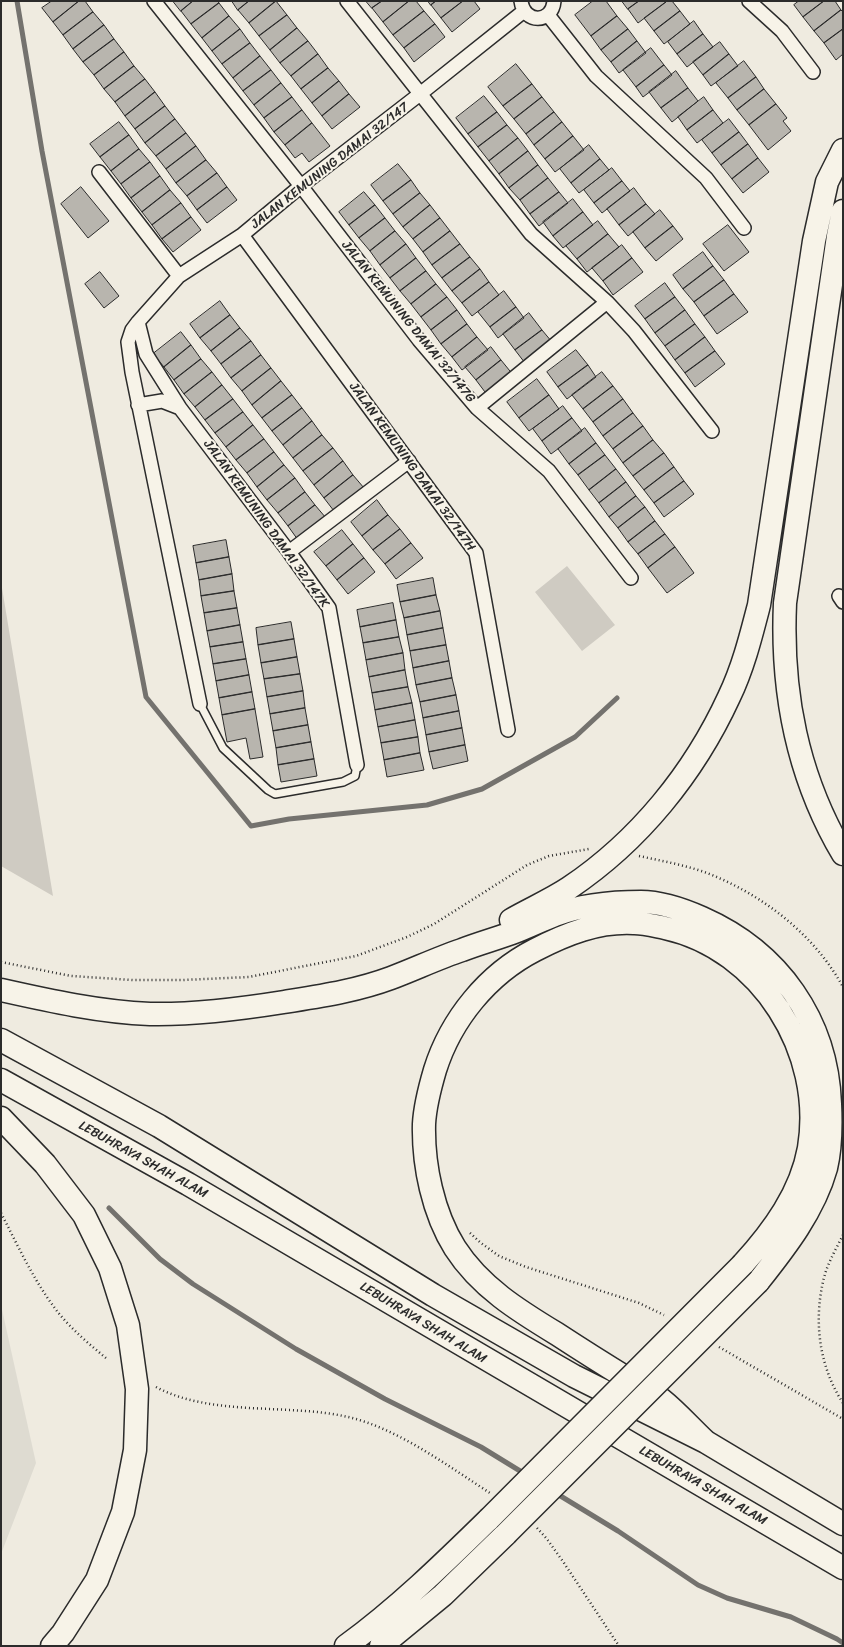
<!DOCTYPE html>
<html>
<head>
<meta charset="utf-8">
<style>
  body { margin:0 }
  #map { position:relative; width:844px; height:1647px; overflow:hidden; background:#efebe0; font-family:Sriracha,sans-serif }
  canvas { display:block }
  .frame { position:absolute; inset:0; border:2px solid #2b2b2b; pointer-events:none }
</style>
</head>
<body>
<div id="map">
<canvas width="844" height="1647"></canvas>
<div class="frame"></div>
</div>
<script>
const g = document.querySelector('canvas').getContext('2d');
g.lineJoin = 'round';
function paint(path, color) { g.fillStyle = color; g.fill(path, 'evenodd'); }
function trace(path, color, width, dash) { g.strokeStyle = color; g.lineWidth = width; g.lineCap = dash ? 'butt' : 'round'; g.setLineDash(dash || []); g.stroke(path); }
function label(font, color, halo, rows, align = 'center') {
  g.font = font + ' Sriracha,sans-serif'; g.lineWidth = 4; g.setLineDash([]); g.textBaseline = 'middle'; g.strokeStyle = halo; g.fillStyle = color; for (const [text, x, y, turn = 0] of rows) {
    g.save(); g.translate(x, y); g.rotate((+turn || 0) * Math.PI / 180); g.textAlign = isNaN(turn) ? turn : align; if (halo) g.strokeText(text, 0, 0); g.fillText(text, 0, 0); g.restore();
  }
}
const built = new Path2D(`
  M1,1305L36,1463L1,1554Z`);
const green = new Path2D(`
  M567,566L615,625L582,651L535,592Z
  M1,582L53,896L1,866Z`);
const stream = new Path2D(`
  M17,1L42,151L146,697L251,826L289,819L427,805L482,789L575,737L617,698
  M109,1208L160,1259L193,1284L296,1349L385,1399L481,1447L525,1474
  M554,1492L618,1531L698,1585L727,1598L791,1617L837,1639L843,1643`);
const building = new Path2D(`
  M52,1H79L53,22L42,8Z
  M79,1H85L93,12L63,35L53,22Z
  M173,1H193L181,11Z
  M193,1H218L219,3L191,24L181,11Z
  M232,1H249L238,10Z
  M249,1H276L249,23L238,10Z
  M276,1L287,15L259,36L249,23Z
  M366,1H382L372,8Z
  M382,1H409L383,22L372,8Z
  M409,1H416L424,11L393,35L383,22Z
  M428,1H436L431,5Z
  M436,1H463L441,18L431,5Z
  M463,1H474L480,9L452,32L441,18Z
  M593,1H606L617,16L591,36L575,15Z
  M622,1H639L628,9Z
  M639,1H665L666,2L638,23L628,9Z
  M672,1L680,11L654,31L644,18L667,1Z
  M799,1H824L803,17L794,5Z
  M824,1H835L841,10L814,31L803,17Z
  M219,3L229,16L202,38L191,24Z
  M841,10L843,12V29L824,43L814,31Z
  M424,11L435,24L404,48L393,35Z
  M680,11L690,24L664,44L654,31Z
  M93,12L104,25L73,49L63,35Z
  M287,15L297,28L270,50L259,36Z
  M229,16L240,29L212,51L202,38Z
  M617,16L628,29L601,50L591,36Z
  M694,21L703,34L677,54L668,42Z
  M435,24L445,37L414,62L404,48Z
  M104,25L114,39L83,62L73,49Z
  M297,28L308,41L280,63L270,50Z
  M240,29L250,43L222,64L212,51Z
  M628,29L637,41L611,62L601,50Z
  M843,29V54L836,60L824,43Z
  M703,34L713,47L687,67L677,54Z
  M114,39L124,52L94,75L83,62Z
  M308,41L318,54L291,76L280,63Z
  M637,41L646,53L619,73L611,62Z
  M720,42L729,54L703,75L693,62Z
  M250,43L260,56L233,78L222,64Z
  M651,48L664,65L636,87L623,70Z
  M124,52L134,66L104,89L94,75Z
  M318,54L328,68L301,89L291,76Z
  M729,54L738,66L711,86L703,75Z
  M260,56L271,70L243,91L233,78Z
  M744,61L756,77L728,98L716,83Z
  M516,64L532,84L503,106L488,87Z
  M664,65L672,75L643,97L636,87Z
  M134,66L145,79L115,102L104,89Z
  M328,68L339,81L312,103L301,89Z
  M271,70L281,83L254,105L243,91Z
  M676,71L688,88L661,108L649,92Z
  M756,77L764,89L737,110L728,98Z
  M145,79L155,92L125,116L115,102Z
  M339,81L349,94L322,116L312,103Z
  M281,83L292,97L264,118L254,105Z
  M532,84L542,97L514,119L503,106Z
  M688,88L698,101L672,122L661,108Z
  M764,89L776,104L749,125L737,110Z
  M155,92L165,106L135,129L125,116Z
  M349,94L360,107L332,129L322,116Z
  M484,96L497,112L468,134L456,118Z
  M292,97L302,110L274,132L264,118Z
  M542,97L554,112L526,134L514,119Z
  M704,97L713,110L687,130L678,117Z
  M776,104L787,118L783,121L791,131L768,150L749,125Z
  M165,106L175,119L145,143L135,129Z
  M302,110L312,123L285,145L274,132Z
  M713,110L723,123L697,143L687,130Z
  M497,112L507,125L478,147L468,134Z
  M554,112L562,122L534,145L526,134Z
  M175,119L186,133L156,156L145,143Z
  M729,119L739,132L712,153L702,140Z
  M119,122L129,135L100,157L90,144Z
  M562,122L573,136L545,159L534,145Z
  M312,123L330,146L309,162L302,153L295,158L285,145Z
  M507,125L518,138L489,161L478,147Z
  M739,132L748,144L721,165L712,153Z
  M186,133L196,146L166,169L156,156Z
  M129,135L139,149L111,171L100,157Z
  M573,136L584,150L555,172L545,159Z
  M518,138L528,151L499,174L489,161Z
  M748,144L758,158L732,179L721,165Z
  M589,145L600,159L571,183L560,169Z
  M196,146L206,160L176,183L166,169Z
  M139,149L150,162L121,184L111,171Z
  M528,151L538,165L509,188L499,174Z
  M758,158L769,172L743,193L732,179Z
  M600,159L609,170L579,193L571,183Z
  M206,160L217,173L187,196L176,183Z
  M150,162L160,176L131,198L121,184Z
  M398,164L411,180L383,201L371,185Z
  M538,165L548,178L520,200L509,188Z
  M612,168L622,181L594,203L584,190Z
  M217,173L227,187L197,210L187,196Z
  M160,176L170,190L142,212L131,198Z
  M548,178L559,192L530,214L520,200Z
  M411,180L420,193L393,214L383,201Z
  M622,181L630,191L602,213L594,203Z
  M81,187L109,221L88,238L61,204Z
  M227,187L237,200L207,223L197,210Z
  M634,188L646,204L619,225L607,209Z
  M170,190L181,203L152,225L142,212Z
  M364,192L375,205L349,225L339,212Z
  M559,192L568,203L539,226L530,214Z
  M420,193L430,205L403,227L393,214Z
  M573,199L583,212L553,236L543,222Z
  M181,203L191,217L162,239L152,225Z
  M646,204L655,214L628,236L619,225Z
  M375,205L385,218L359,238L349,225Z
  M430,205L440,218L413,239L403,227Z
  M660,210L673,226L645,248L633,232Z
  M583,212L593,225L563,248L553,236Z
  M191,217L201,230L173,252L162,239Z
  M385,218L395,231L370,251L359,238Z
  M440,218L450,231L423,252L413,239Z
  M598,221L608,234L577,259L566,246Z
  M728,225L749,252L724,271L703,244Z
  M673,226L683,239L656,261L645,248Z
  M395,231L406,244L380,265L370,251Z
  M450,231L460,244L432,265L423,252Z
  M608,234L619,247L587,272L577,259Z
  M406,244L416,258L390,278L380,265Z
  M460,244L470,257L442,278L432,265Z
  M622,245L632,258L603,281L592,268Z
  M703,252L713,266L683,289L673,275Z
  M470,257L480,269L452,291L442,278Z
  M416,258L426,271L400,291L390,278Z
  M632,258L643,272L613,295L603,281Z
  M713,266L724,280L694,302L683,289Z
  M480,269L489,282L462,303L452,291Z
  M426,271L436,284L411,304L400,291Z
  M100,272L119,296L104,308L85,284Z
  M724,280L734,294L704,316L694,302Z
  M489,282L499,295L472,316L462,303Z
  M665,283L675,297L645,319L635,306Z
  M436,284L447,297L421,317L411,304Z
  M504,291L516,307L490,327L478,312Z
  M734,294L748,312L717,334L704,316Z
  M447,297L457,310L431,330L421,317Z
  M675,297L685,310L655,333L645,319Z
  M220,301L230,315L200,338L190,324Z
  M516,307L524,318L498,338L490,327Z
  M457,310L467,324L441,344L431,330Z
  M685,310L695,324L665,346L655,333Z
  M529,313L542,330L515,350L503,334Z
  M230,315L240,328L211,351L200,338Z
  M467,324L477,337L452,357L441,344Z
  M695,324L705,337L675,360L665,346Z
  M240,328L251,341L221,364L211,351Z
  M542,330L552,342L525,363L515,350Z
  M181,332L191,345L164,367L153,354Z
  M477,337L488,350L462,370L452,357Z
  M705,337L715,351L685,373L675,360Z
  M251,341L261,355L231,378L221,364Z
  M191,345L201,359L174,380L164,367Z
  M491,347L501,360L476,380L465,367Z
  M576,350L588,365L558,387L547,372Z
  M715,351L725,364L695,387L685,373Z
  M261,355L271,368L242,391L231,378Z
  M201,359L212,372L184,394L174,380Z
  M501,360L514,376L488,396L476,380Z
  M588,365L596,377L567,399L558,387Z
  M271,368L281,381L252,405L242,391Z
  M212,372L222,385L195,407L184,394Z
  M602,372L613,386L583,409L572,395Z
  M537,379L549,395L519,418L507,402Z
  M281,381L292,395L262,418L252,405Z
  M222,385L233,399L205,420L195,407Z
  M613,386L623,399L593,422L583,409Z
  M292,395L302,408L272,431L262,418Z
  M549,395L559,409L529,431L519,418Z
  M233,399L243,412L215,433L205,420Z
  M623,399L633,413L603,436L593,422Z
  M563,406L572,418L542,441L533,429Z
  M302,408L312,421L283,445L272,431Z
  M243,412L253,425L226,447L215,433Z
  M633,413L643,426L613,449L603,436Z
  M572,418L582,431L551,454L542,441Z
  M312,421L322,435L293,458L283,445Z
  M253,425L264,439L236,460L226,447Z
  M643,426L653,440L623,463L613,449Z
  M585,428L596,443L569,464L558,449Z
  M322,435L333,448L303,471L293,458Z
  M264,439L274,452L247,473L236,460Z
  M653,440L664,453L633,476L623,463Z
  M596,443L605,455L578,475L569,464Z
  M333,448L343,461L314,485L303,471Z
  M274,452L284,465L257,487L247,473Z
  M664,453L674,467L644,490L633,476Z
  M605,455L616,469L589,490L578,475Z
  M343,461L353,475L324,498L314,485Z
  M284,465L295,478L267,500L257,487Z
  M674,467L684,481L654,503L644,490Z
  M616,469L626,482L599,503L589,490Z
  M353,475L364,488L334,511L324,498Z
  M295,478L305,492L278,513L267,500Z
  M684,481L694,494L664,517L654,503Z
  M626,482L636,496L609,517L599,503Z
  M305,492L315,505L288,526L278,513Z
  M636,496L645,507L618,528L609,517Z
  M377,500L388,515L362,536L351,522Z
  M315,505L326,518L298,540L288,526Z
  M645,507L655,521L628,542L618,528Z
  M388,515L400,529L373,550L362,536Z
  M655,521L665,534L638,554L628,542Z
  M400,529L411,543L385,564L373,550Z
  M342,530L353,544L326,566L314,552Z
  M665,534L675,547L648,568L638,554Z
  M226,540L229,557L196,563L193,546Z
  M411,543L423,558L396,579L385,564Z
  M353,544L364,558L337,580L326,566Z
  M675,547L694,573L667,593L648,568Z
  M229,557L232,574L199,580L196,563Z
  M364,558L375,572L348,594L337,580Z
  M232,574L234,591L201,596L199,580Z
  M433,578L436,595L400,602L397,585Z
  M234,591L237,608L204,613L201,596Z
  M436,595L440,611L404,618L400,602Z
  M393,603L396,620L360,627L357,610Z
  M237,608L240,625L207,631L204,613Z
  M440,611L443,628L407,635L404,618Z
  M396,620L399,637L363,643L360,627Z
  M291,622L294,639L258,645L256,628Z
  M240,625L243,642L210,647L207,631Z
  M443,628L446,645L410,651L407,635Z
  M399,637L403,653L366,660L363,643Z
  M294,639L297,657L261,663L258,645Z
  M243,642L246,659L213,664L210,647Z
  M446,645L449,661L413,668L410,651Z
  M403,653L405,670L369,677L366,660Z
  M297,657L300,674L264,679L261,663Z
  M246,659L249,675L216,681L213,664Z
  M449,661L452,678L416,685L413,668Z
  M405,670L408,687L372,693L369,677Z
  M300,674L303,691L267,697L264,679Z
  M249,675L252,692L219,698L216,681Z
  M452,678L456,695L420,702L416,685Z
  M408,687L412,703L375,710L372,693Z
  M303,691L305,708L270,714L267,697Z
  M252,692L255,709L222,715L219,698Z
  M456,695L459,711L423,718L420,702Z
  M412,703L415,720L378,727L375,710Z
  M305,708L308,725L273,731L270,714Z
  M255,709L263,757L250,759L246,738L227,742L222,715Z
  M459,711L462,728L426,735L423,718Z
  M415,720L418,737L381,743L378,727Z
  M308,725L311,742L276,748L273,731Z
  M462,728L465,745L429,752L426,735Z
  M418,737L420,753L384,760L381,743Z
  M311,742L314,759L278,765L276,748Z
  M465,745L468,761L433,769L429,752Z
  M420,753L424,770L387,777L384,760Z
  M314,759L317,776L281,782L278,765Z`);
const path = new Path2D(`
  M639,856C662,861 685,865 707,873C763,895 814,934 843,987
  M1,962L71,976L133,980H183L249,977L356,956L407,937L434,924L527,865L549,856L589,849
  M1,1213C18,1246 34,1281 57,1311C71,1329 89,1344 106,1358
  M470,1233L481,1243L499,1256L526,1267L639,1303L664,1315
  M843,1235C837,1247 829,1261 825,1274C813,1317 818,1365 843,1403
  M719,1347L843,1419
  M156,1387C212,1417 288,1403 348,1417C397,1428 448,1466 490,1493
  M537,1528L547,1539L564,1563L619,1646`);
const service = new Path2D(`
  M200,704L223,748L268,790L275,794L343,782L355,776L357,765`);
const minor = new Path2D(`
  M154,1L301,186L419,340L477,408L549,471L631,578
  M347,1L531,234L607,302L634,331L712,431
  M521,1C524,24 552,24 554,1
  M749,1L782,31L813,72
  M548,15L596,76L706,178L744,228
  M99,172L179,276
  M242,235L476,553L508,730
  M138,322L146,354L180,408L289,552L329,608L357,765
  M138,405L162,401L180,408
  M477,408L607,302
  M289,552L409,461
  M839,596L843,602
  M200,704L132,372L128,342L132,330L138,322L179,276L242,235L301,186L420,94L524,11`);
const motorway = new Path2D(`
  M843,211L838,236L785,603C781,693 797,776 843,854
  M511,920C530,909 551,900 569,888C639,841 694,773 729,697C743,668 751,636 759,605L814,241L827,182L843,150
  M1,990C50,1001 100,1012 150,1014C195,1015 240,1009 284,1002C321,996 356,991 391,978C415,969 438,958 462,950C480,943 499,938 517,931C530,926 542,920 555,915C581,905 612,902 641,902C660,902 684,910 702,918C779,952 827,1020 830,1104C831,1125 831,1147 826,1168C814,1211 785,1248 758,1282
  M1,1040L159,1126L433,1295L574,1376L706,1442L843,1524
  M1,1080L188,1184L843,1568
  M1,1118L45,1164L84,1215L110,1268L128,1325L137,1389L135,1450L123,1512L97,1580L63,1633L52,1646
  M706,1442C691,1428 677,1412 662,1400C650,1391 637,1384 625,1377C602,1363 580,1349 557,1334C519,1311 480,1287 455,1248C433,1213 423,1165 424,1124C425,1105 430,1087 435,1070C451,1019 488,974 535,950C566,934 598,921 634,923C644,923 655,926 665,928C761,949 825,1052 809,1148C801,1193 773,1231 743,1264
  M346,1646C398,1608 443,1564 489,1519
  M381,1646L443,1595L506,1534`);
const motorwayBridge = new Path2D(`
  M489,1519L743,1264
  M506,1534L758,1282`);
const streetNames = [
  ["JALAN KEMUNING DAMAI 32/147",330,166,-38],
  ["JALAN KEMUNING DAMAI 32/147G",408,322,51],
  ["JALAN KEMUNING DAMAI 32/147H",412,467,54],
  ["JALAN KEMUNING DAMAI 32/147K",266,524,54],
  ["LEBUHRAYA SHAH ALAM",143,1160,29],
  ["LEBUHRAYA SHAH ALAM",423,1323,31],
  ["LEBUHRAYA SHAH ALAM",703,1486,30]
];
paint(built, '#dedbd1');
paint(green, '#cfcbc2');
trace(stream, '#74726e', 5);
paint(building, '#b8b5ae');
trace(building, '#2b2b2b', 1);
trace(service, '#2b2b2b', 10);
trace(minor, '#2b2b2b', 16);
trace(motorway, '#2b2b2b', 25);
trace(path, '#2b2b2b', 2.5, [1, 3]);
trace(service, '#f7f3e8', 7);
trace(minor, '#f7f3e8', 13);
trace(motorway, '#f7f3e8', 22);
trace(motorwayBridge, '#2b2b2b', 25, []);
trace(motorwayBridge, '#f7f3e8', 22);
label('13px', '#2b2b2b', '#f7f3e8', streetNames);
</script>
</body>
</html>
